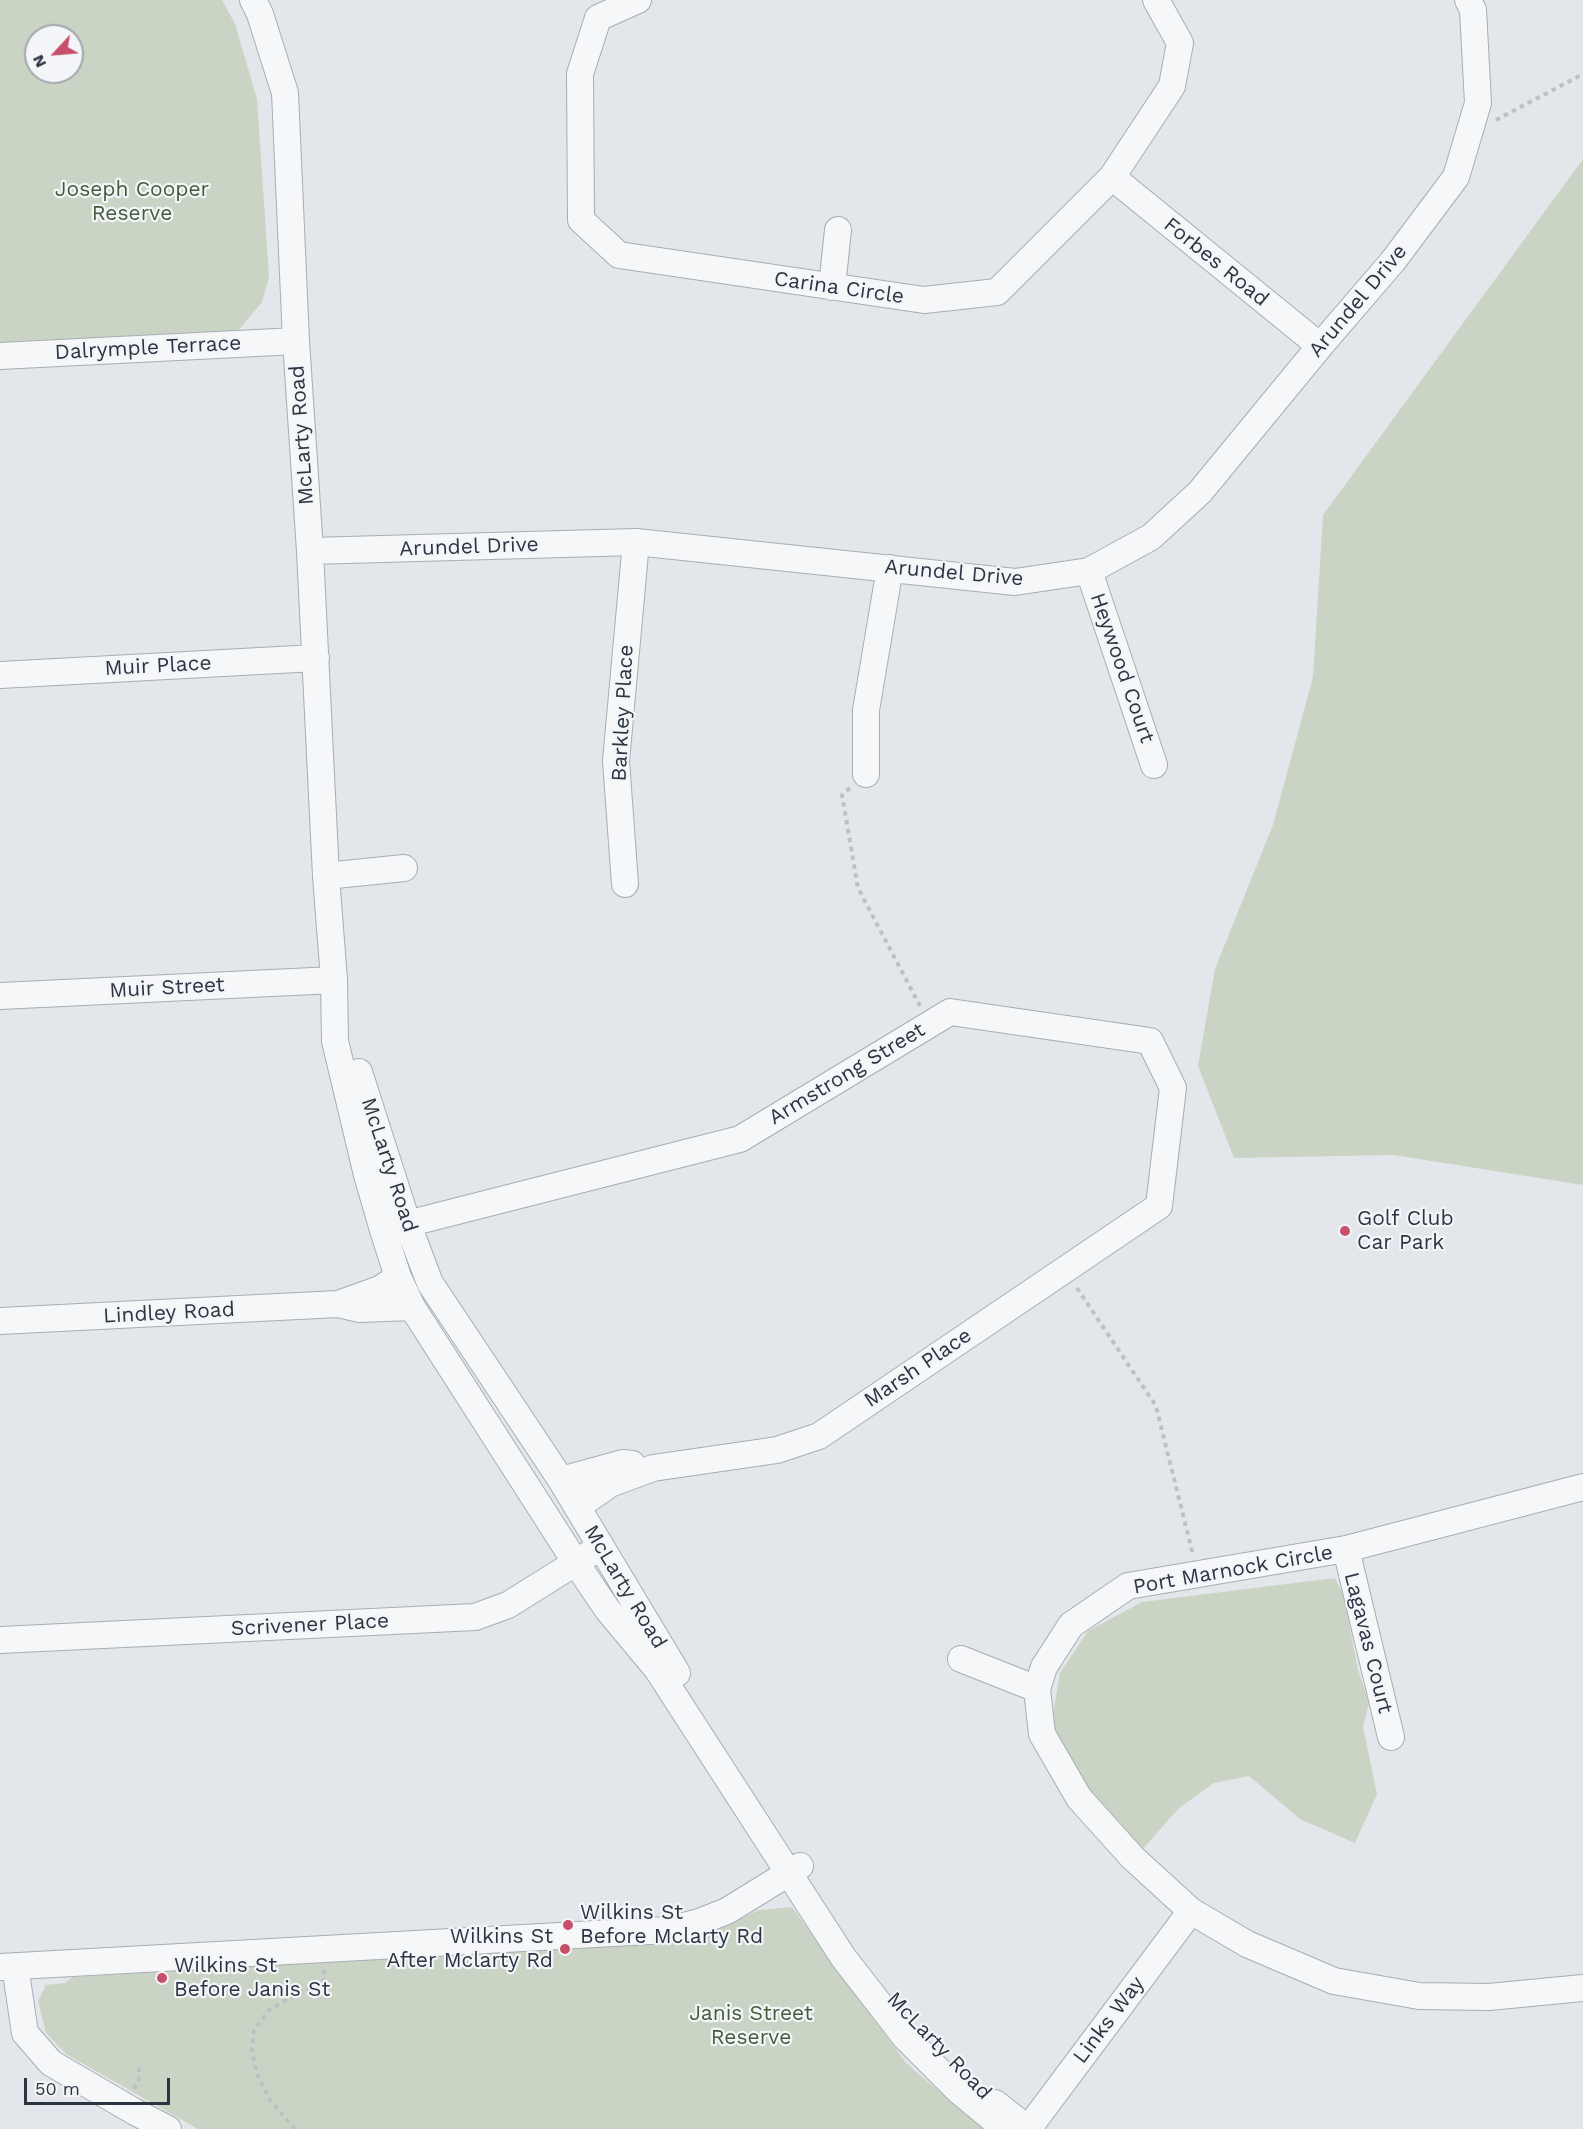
<!DOCTYPE html>
<html>
<head>
<meta charset="utf-8">
<style>
  body { margin:0 }
  #map { position:relative; width:1583px; height:2129px; overflow:hidden; background:#e3e6ea; font-family:"Work Sans",sans-serif }
  canvas { display:block }
  .north { position:absolute; left:24px; top:24px; width:60px; height:60px; box-sizing:border-box; background:#f3f5f8; border:2px solid #a3a8af; border-radius:50%; rotate:244deg; font-size:16px; font-weight:700; line-height:24px; text-align:center; color:#2b3542 }
  .north::after { content:''; display:block; margin:auto; width:21px; height:27px; background:#c84f6a; clip-path:polygon(50% 0,100% 100%,50% 72%,0 100%) }
  .scale { position:absolute; left:24px; top:2078px; width:146px; height:27px; box-sizing:border-box; border:3px solid #2b3542; border-top:0; padding-left:8px; font-size:18px; line-height:21px; white-space:nowrap; color:#2b3542; -webkit-text-stroke:4px #f3f5f8; paint-order:stroke }
</style>
</head>
<body>
<div id="map">
<canvas width="1583" height="2129"></canvas>
<div class="north">N</div>
<div class="scale">50 m</div>
</div>
<script>
const g = document.querySelector('canvas').getContext('2d');
g.lineJoin = 'round';
function paint(path, color) { g.fillStyle = color; g.fill(path, 'evenodd'); }
function trace(path, color, width, dash) { g.strokeStyle = color; g.lineWidth = width; g.lineCap = dash ? 'butt' : 'round'; g.setLineDash(dash || []); g.stroke(path); }
function label(font, color, halo, rows, align = 'center') {
  g.font = font + ' "Work Sans",sans-serif'; g.lineWidth = 4.5; g.setLineDash([]); g.textBaseline = 'middle'; g.strokeStyle = halo; g.fillStyle = color; for (const [text, x, y, turn = 0] of rows) {
    g.save(); g.translate(x, y); g.rotate((+turn || 0) * Math.PI / 180); g.textAlign = isNaN(turn) ? turn : align; if (halo) g.strokeText(text, 0, 0); g.fillText(text, 0, 0); g.restore();
  }
}
const green = new Path2D(`
  M0,0H222L235,24L257,99L269,277L262,302L237,332L0,345ZM36,36H72V72H36Z
  M1583,159V1185L1394,1155L1234,1158L1198,1066L1215,969L1273,825L1313,677L1323,515Z
  M1335,1578L1344,1597L1358,1670L1369,1703L1363,1727L1377,1794L1355,1843L1300,1819L1249,1776L1214,1783L1179,1808L1141,1851L1127,1842L1058,1752L1052,1720L1060,1673L1088,1631L1142,1602Z
  M792,1907L906,2063L983,2129H198L66,2054L46,2033L38,2001L46,1985L65,1983L73,1977L694,1940L759,1910Z`);
const path = new Path2D(`
  M1496,120L1583,74
  M850,788L842,795L858,888L920,1006
  M1077,1288L1156,1406L1193,1555
  M134,2089L139,2078V2065
  M295,2129L269,2099L257,2074L252,2051L254,2030L270,2009L301,1992L323,1984L324,1969`);
const minor = new Path2D(`
  M253,0L260,14L285,93L296,341L310,551L326,876L334,980L335,1041L367,1175L383,1230L398,1277L412,1307L576,1563L607,1609L657,1669L843,1957L905,2037L959,2091L1005,2129
  M638,0L598,18L580,74L581,220L619,255L924,300L997,292L1112,177L1172,86L1180,43L1156,0
  M1112,177L1320,346
  M832,287L838,230
  M0,356L296,341
  M310,551L636,542L1015,582L1089,571L1151,537L1200,492L1320,346L1393,261L1456,177L1478,103L1473,10L1468,0
  M1089,571L1154,765
  M0,675L316,658
  M866,774V710L890,568
  M326,876L404,868
  M625,884L616,761L636,542
  M0,996L334,980
  M359,1072L408,1225L430,1283L561,1480L677,1673
  M383,1230L740,1139L950,1012L1150,1041L1173,1088L1159,1206L819,1436L777,1450L653,1468L610,1484L577,1507
  M341,1303L380,1289L398,1277
  M0,1321L338,1304L360,1309L412,1307
  M561,1480L623,1463L632,1464
  M1583,1487L1346,1549L1128,1586L1071,1625L1044,1667L1037,1689L1042,1734L1079,1798L1133,1858L1191,1911L1247,1944L1334,1981L1419,1996L1489,1997L1583,1988
  M1346,1549L1391,1737
  M0,1640L475,1617L508,1605L591,1553
  M961,1659L1037,1689
  M15,1966L25,2033L51,2063L135,2112L168,2129
  M0,1967L667,1930L699,1922L727,1911L800,1866
  M995,2103L1028,2129L1191,1911`);
const markers = [
  [1345,1231,6,"#c84f6a"],
  [568,1925,6,"#c84f6a"],
  [565,1949,6,"#c84f6a"],
  [162,1978,6,"#c84f6a"]
];
const parkNames = [
  ["Joseph Cooper",132,190],
  ["Reserve",132,214],
  ["Janis Street",751,2014],
  ["Reserve",751,2038]
];
const streetNames = [
  ["Forbes Road",1216,262,39],
  ["Carina Circle",839,288,8],
  ["Arundel Drive",1358,301,-50],
  ["Dalrymple Terrace",148,348,-3],
  ["McLarty Road",302,435,-94],
  ["Arundel Drive",469,547,-2],
  ["Arundel Drive",954,573,5],
  ["Muir Place",158,666,-3],
  ["Heywood Court",1122,668,71],
  ["Barkley Place",623,713,-87],
  ["Muir Street",167,988,-3],
  ["Armstrong Street",847,1074,-31],
  ["McLarty Road",389,1165,72],
  ["Lindley Road",169,1313,-3],
  ["Marsh Place",918,1368,-34],
  ["Port Marnock Circle",1233,1570,-10],
  ["McLarty Road",625,1587,59],
  ["Scrivener Place",310,1625,-3],
  ["Lagavas Court",1368,1643,76],
  ["Links Way",1109,2020,-53],
  ["McLarty Road",939,2046,46]
];
const poiNames = [
  ["Golf Club",1357,1219],
  ["Car Park",1357,1243],
  ["Wilkins St",580,1913],
  ["Before Mclarty Rd",580,1937],
  ["Wilkins St",553,1937,"right"],
  ["After Mclarty Rd",553,1961,"right"],
  ["Wilkins St",174,1966],
  ["Before Janis St",174,1990]
];
paint(green, '#c9d4c4');
trace(minor, '#a8adb4', 28);
trace(path, '#bcc1c6', 4, [4.5, 4.5]);
trace(minor, '#f5f7f9', 26);
for (const [x, y, r, color] of markers) { const dot = new Path2D(); dot.arc(x, y, r, 0, 2 * Math.PI); g.fillStyle = color; g.fill(dot); trace(dot, '#f3f5f8', 2); }
label('21px', '#435d39', '#f3f5f8', parkNames);
label('21px', '#2b3542', '#f3f5f8', streetNames);
label('21px', '#2b3542', '#f3f5f8', poiNames, 'left');
</script>
</body>
</html>
